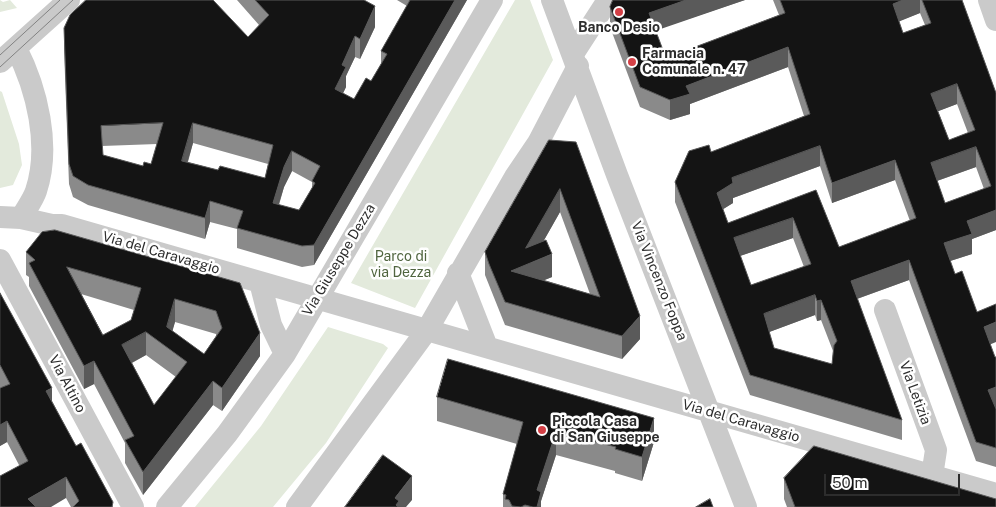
<!DOCTYPE html>
<html>
<head>
<meta charset="utf-8">
<style>
  body { margin:0 }
  #map { position:relative; width:996px; height:507px; overflow:hidden; background:#fff; font-family:"Public Sans",sans-serif }
  canvas { display:block }
  .scale { position:absolute; left:824px; top:474px; width:136px; height:22px; box-sizing:border-box; border:2px solid #2d2d2d; border-top:0; padding-left:6px; font-size:15px; line-height:18px; white-space:nowrap; color:#2d2d2d; -webkit-text-stroke:4px #fff; paint-order:stroke }
</style>
</head>
<body>
<div id="map">
<canvas width="996" height="507"></canvas>
<div class="scale">50 m</div>
</div>
<script>
const g = document.querySelector('canvas').getContext('2d');
g.lineJoin = 'round';
function paint(path, color) { g.fillStyle = color; g.fill(path, 'evenodd'); }
function trace(path, color, width, dash) { g.strokeStyle = color; g.lineWidth = width; g.lineCap = dash ? 'butt' : 'round'; g.setLineDash(dash || []); g.stroke(path); }
function label(font, color, halo, rows, align = 'center') {
  g.font = font + ' "Public Sans",sans-serif'; g.lineWidth = 5; g.setLineDash([]); g.textBaseline = 'middle'; g.strokeStyle = halo; g.fillStyle = color; for (const [text, x, y, turn = 0] of rows) {
    g.save(); g.translate(x, y); g.rotate((+turn || 0) * Math.PI / 180); g.textAlign = isNaN(turn) ? turn : align; if (halo) g.strokeText(text, 0, 0); g.fillText(text, 0, 0); g.restore();
  }
}
const green = new Path2D(`
  M0,0L3,2L10,0L17,8L0,12Z
  M515,0H530L553,60L415,308L351,283Z
  M0,91L2,92L19,144L22,165L13,185L0,188Z
  M328,327L383,344L388,348L326,443L273,507H195L261,426Z`);
const minor = new Path2D(`
  M552,0L617,175L746,507
  M989,0L996,20
  M16,48C37,89 51,146 36,191C33,200 26,209 21,218
  M573,54L608,0
  M0,62L69,0
  M0,217L21,218L52,225H62L996,494
  M0,260L133,507
  M458,273L487,347
  M260,282L271,325L285,354
  M885,310L936,450L932,476
  M167,507L227,434L285,354L492,0
  M297,507L427,330L515,177L538,143L578,66`);
const tram = new Path2D(`
  M0,55L60,0
  M0,67L73,0`);
const wall = new Path2D(`
  M237,0H364L375,27L360,59L355,57L346,76V87L343,93L354,99L371,81L381,64V51L407,6L397,0H467L314,265L302,267L237,248V229L210,222L205,239L88,205L73,197L69,184L64,49V28L248,37L259,25ZM193,143L268,164L265,178L218,170L188,162ZM157,144L151,164L143,166L103,155L102,146ZM292,171L312,182V188L299,210L279,205L284,187Z
  M613,0H745L655,30L666,58L779,15L773,0H962L996,93V230L972,239V254L950,261L955,274L977,312L990,344L996,409V467L976,461L909,280L857,299L902,420V440L750,395L675,202V182L711,152L804,116L788,67L690,104V114L670,120L640,107L610,27V7ZM920,13L925,25L903,33L899,21ZM957,104L968,133L949,140L938,111ZM820,166L832,203L895,180L910,221L839,247L816,190L728,223L723,209L733,203V198ZM976,167L984,189L945,203L937,181ZM793,238L804,267L751,285L740,256ZM815,315L817,321L821,320L833,351L832,364L774,348L769,332Z
  M549,140L640,339L622,359L505,325L485,275V252ZM560,212L590,294L544,280L552,277L543,242Z
  M26,252L240,283L260,356L222,411L213,405L143,495L125,463V443L94,384L84,389L29,286V277L26,275ZM81,294L134,310L131,320L103,335ZM175,322L216,334V336L204,354L172,331ZM146,355L176,377L154,405L132,363Z
  M0,293L52,401L76,446L113,507H71L66,498L19,465L7,442L0,446V388H1L0,387Z
  M437,397L654,442L642,481L615,473V471L556,455L541,501V507H503V494L517,444L437,421Z
  M784,478L996,507H787L784,499Z`);
const shadedWall = new Path2D(`
  M455,0H467L314,265V245Z
  M686,0H745L649,33V13Z
  M903,0H920V13L893,24V4Z
  M375,6V27L360,59V39Z
  M355,36V57L346,76V87L335,110V89L342,65Z
  M788,47V67L690,104V114L670,120V100L686,86Z
  M957,84V104L931,114V94Z
  M193,123V143L182,181V161Z
  M820,146V166L733,198V203L717,213V193L732,178Z
  M976,147V167L931,183V163Z
  M292,151V171L284,187L273,223V203L284,167Z
  M895,160V180L832,203V183Z
  M560,189V212L531,263L552,254V277L511,294V271L526,248Z
  M210,201V222L205,239V218Z
  M996,210V230L972,239V254L944,263V243L967,221Z
  M793,218V238L734,258V238Z
  M909,260V280L851,301V281Z
  M815,295V315L764,334V314Z
  M175,299V322L168,347L167,327Z
  M821,300V320L817,321V301Z
  M640,316V339L622,359V336Z
  M996,322V342L984,347V327Z
  M146,332V355L122,368V345Z
  M260,333V356L222,411V388Z
  M94,361V384L84,389V366Z
  M213,381V405L143,495V472Z
  M996,387V407L988,410V390Z
  M52,388V410L46,391Z
  M654,418V442L642,481V457Z
  M7,421V442L0,446V425Z
  M556,432V455L541,501V507H537V490Z
  M412,476V500L406,507H395V498Z
  M66,477V498L51,507H28V499Z`);
const building = new Path2D(`
  M86,0H213L248,37L269,15L255,0H364L375,6L360,39L355,36L342,65L346,67L335,89L354,99L366,78L371,81L387,54L381,51L410,0H455L314,245L302,246L237,228L243,211L210,201L205,218L88,185L73,176L69,164L64,28L70,15ZM163,123L151,164L144,162L143,166L103,155L101,126ZM193,123L273,145L265,178L220,166L218,170L182,161ZM292,151L320,166L312,181L315,183L299,210L273,203L284,167Z
  M613,0H686L649,13L666,58L785,13L780,0H903L893,4L903,33L931,23L922,0H962L996,93V210L967,221L972,234L944,243L955,274L962,271L977,312L996,304V322L984,327L995,357H996V387L988,390L996,409V448L976,442L909,260L851,281L902,420L750,375L675,182L689,151L709,145L711,152L810,114L788,47L686,86L690,94L670,100L640,87L610,7ZM957,84L975,130L949,140L931,94ZM820,146L832,183L895,160L916,218L839,247L816,190L728,223L717,193L733,183L732,178ZM976,147L991,186L945,203L931,163ZM793,218L811,264L751,285L734,238ZM815,295L817,301L821,300L837,341L834,345L832,364L774,348L764,314Z
  M549,140L576,142L640,316L622,336L505,302L489,264L485,252ZM560,189L600,297L511,271L552,254L546,240L526,248Z
  M55,230L240,283L260,333L222,388L213,381L143,472L125,440L134,436L94,361L84,366L29,263L35,260L26,252L42,232ZM67,267L141,288L131,320L103,335ZM175,299L216,311L222,328L204,354L167,327ZM146,332L187,362L154,405L122,345Z
  M0,293L52,388L46,391L76,446L81,443L113,502L112,507H73L79,501L66,477L28,499L36,507H0V476L28,461L7,421L0,425V388L10,384L0,365Z
  M448,359L654,418L642,457L615,449L616,447L556,432L537,490L541,492L537,507H533L525,505L521,507L512,506L509,500L505,499L506,495L503,494L523,422L437,397Z
  M814,446L996,499V507H795L784,478Z
  M383,455L412,476L395,498L399,501L396,505L398,507H345Z
  M710,499L713,507H696Z`);
const markers = [
  [619,12,5,"#d44046"],
  [632,62,5,"#d44046"],
  [542,430,5,"#d44046"]
];
const poiNames = [
  ["Banco Desio",619,28,"center"],
  ["Farmacia",642,54],
  ["Comunale n. 47",642,70],
  ["Piccola Casa",552,422],
  ["di San Giuseppe",552,438]
];
const streetNames = [
  ["Via del Caravaggio",161,253,16],
  ["Via Giuseppe Dezza",339,260,-59],
  ["Via Vincenzo Foppa",659,281,68],
  ["Via Altino",67,384,62],
  ["Via Letizia",915,393,70],
  ["Via del Caravaggio",741,421,16]
];
const parkNames = [
  ["Parco di",401,257],
  ["via Dezza",401,273]
];
paint(green, '#e3eadc');
trace(minor, '#cacaca', 22);
trace(tram, '#828282', 1);
paint(wall, '#8a8a8a');
paint(shadedWall, '#5a5a5a');
paint(building, '#141414');
trace(building, '#5a5a5a', 1);
for (const [x, y, r, color] of markers) { const dot = new Path2D(); dot.arc(x, y, r, 0, 2 * Math.PI); g.fillStyle = color; g.fill(dot); trace(dot, '#fff', 2); }
label('bold 14px', '#2d2d2d', '#fff', poiNames, 'left');
label('14px', '#2d2d2d', '#fff', streetNames);
label('14px', '#50653f', '#fff', parkNames);
</script>
</body>
</html>
